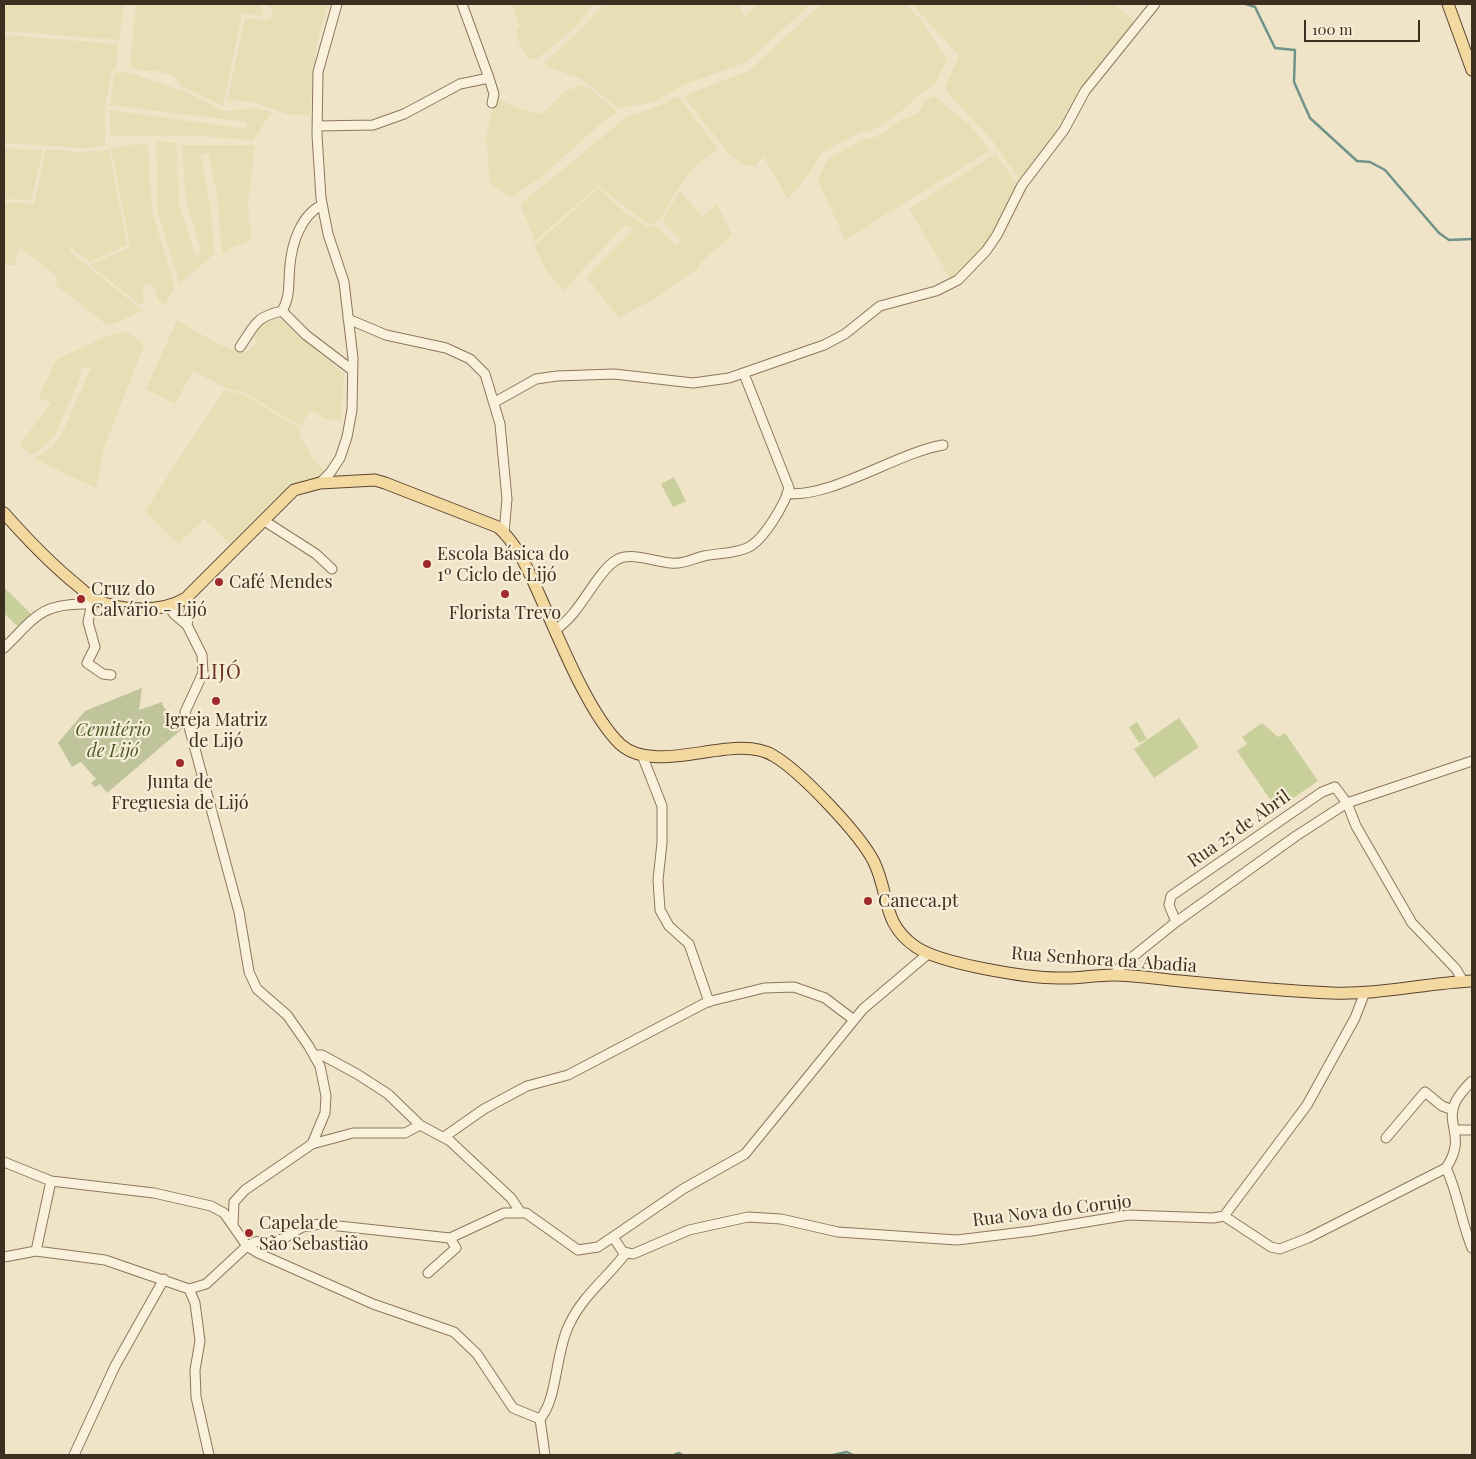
<!DOCTYPE html>
<html>
<head>
<meta charset="utf-8">
<style>
  body { margin:0 }
  #map { position:relative; width:1476px; height:1459px; overflow:hidden; background:#f0e4c8; font-family:"Playfair Display",serif }
  canvas { display:block }
  .frame { position:absolute; inset:0; border:5px solid #3d2e20; pointer-events:none }
  .scale { position:absolute; left:1304px; top:20px; width:116px; height:22px; box-sizing:border-box; border:2px solid #3d2e20; border-top:0; padding-left:6px; font-size:15px; line-height:18px; white-space:nowrap; color:#3d2e20; -webkit-text-stroke:4px #f7eed8; paint-order:stroke }
</style>
</head>
<body>
<div id="map">
<canvas width="1476" height="1459"></canvas>
<div class="frame"></div>
<div class="scale">100 m</div>
</div>
<script>
const g = document.querySelector('canvas').getContext('2d');
g.lineJoin = 'round';
function paint(path, color) { g.fillStyle = color; g.fill(path, 'evenodd'); }
function trace(path, color, width, dash) { g.strokeStyle = color; g.lineWidth = width; g.lineCap = dash ? 'butt' : 'round'; g.setLineDash(dash || []); g.stroke(path); }
function label(font, color, halo, rows, align = 'center') {
  g.font = font + ' "Playfair Display",serif'; g.lineWidth = 4.5; g.setLineDash([]); g.textBaseline = 'middle'; g.strokeStyle = halo; g.fillStyle = color; for (const [text, x, y, turn = 0] of rows) {
    g.save(); g.translate(x, y); g.rotate((+turn || 0) * Math.PI / 180); g.textAlign = isNaN(turn) ? turn : align; if (halo) g.strokeText(text, 0, 0); g.fillText(text, 0, 0); g.restore();
  }
}
const farmland = new Path2D(`
  M4,4H124L119,40L4,31Z
  M136,4H262L263,16L242,13L223,106L181,86L174,76L157,71H142L130,66Z
  M265,4H328L316,46L310,116L286,114L257,103L238,100L227,102L245,18L268,20L272,16L273,9L265,6Z
  M512,4H593L578,24L564,37L538,58L530,59L520,46L516,31L520,26Z
  M600,4H738L745,17L757,4H811L745,63L688,83L653,102L618,108L582,79L553,69L544,63L585,26L603,5Z
  M821,4H905L918,16L947,60L934,85L918,95L903,110L872,131L861,132L821,153L809,174L788,199L763,156L755,167L743,164L730,155L683,96L749,71Z
  M912,4H1083L1086,7L1091,4H1115L1135,22L1082,90L1061,130L1019,179L992,140L948,93L945,87L959,56Z
  M4,35L118,44L116,67L111,72L105,109V146L83,148L4,143Z
  M120,72L134,74L183,91L225,111L255,108L272,112L253,140L201,136H111L109,110L247,129V122L110,105L114,75Z
  M580,85L590,89L618,112L603,122L539,179L511,197L490,184L486,137L492,111L498,99L523,110L542,114L564,92Z
  M678,96L718,149L693,168L677,190L660,220L649,225L598,186L535,241L520,204L627,117L664,104Z
  M934,96L969,124L990,150L845,240L818,180L828,159L864,139L877,137L898,122L918,113L925,101Z
  M156,141L176,143L179,205L196,257L201,251L186,200L182,145H255L248,203L251,241L231,248L222,254L217,195L208,153L200,154L209,198L215,253L180,284L158,214Z
  M144,143L148,147L152,211L175,288L165,304L159,302L152,283L142,286L144,302L140,305L90,265L130,247L111,148Z
  M4,148L43,150L31,200L4,199Z
  M46,149L80,152L109,150L127,245L90,262L71,248L69,251L143,311L108,326L56,285L57,276L18,246L16,265H4V202L34,204Z
  M995,154L1018,185L992,237L968,266L951,280L909,209Z
  M598,188L626,213L648,227L655,225L676,245L681,240L662,221L680,191L702,217L717,204L732,235L698,265L699,268L654,299L619,318L586,277L634,229L626,224L563,291L547,271L534,246Z
  M279,318L344,374L341,421L326,419L311,410L300,426L245,393L226,388L193,371L175,404L146,389L177,320L218,344L239,352L249,351L258,340L252,336L258,327L267,320Z
  M128,332L144,345L104,448L96,488L35,459L52,447L62,434L91,368L82,367L80,378L56,433L38,452L31,455L19,445L52,402L38,398L56,360L106,336Z
  M224,390L245,395L300,429V436L315,462L326,471L316,479L297,483L274,499L230,544L204,519L179,544L145,511Z`);
const green = new Path2D(`
  M674,477L686,501L673,507L661,484Z
  M4,587L31,614L18,627L4,613Z
  M1179,718L1199,747L1154,778L1134,749Z
  M1137,722L1147,739L1139,743L1129,727Z
  M1262,723L1278,737L1285,733L1318,781L1286,803L1283,799L1274,805L1237,751L1247,744L1242,737Z`);
const cemetery = new Path2D(`
  M142,688L139,710L162,702L163,706L182,729L107,793L100,784L95,787L91,783L96,779L81,762L72,767L58,743L85,711Z`);
const stream = new Path2D(`
  M1246,4L1255,7L1275,48L1295,50L1294,82L1310,118L1357,161L1370,162L1385,170L1439,233L1449,240L1472,239
  M674,1455L679,1453L682,1455
  M833,1455L847,1452L853,1455`);
const minor = new Path2D(`
  M489,78L494,94L492,103
  M317,126L373,125L404,114L460,84L489,78L462,4
  M282,311L306,335L352,370
  M348,319L386,335L446,348L470,359L485,374L500,424L507,499L504,533
  M240,347C255,325 255,317 282,311C291,296 288,282 290,265C292,243 301,215 322,205
  M495,402L536,379L557,376L614,374L693,383L729,378L824,345L845,334L880,306L936,291L958,280L986,251L997,235L1022,185L1064,130L1085,91L1155,4
  M320,483L330,473L340,458L347,437L352,410L353,358L344,282L328,234L321,198L317,135L318,72L337,4
  M787,493C827,500 899,452 943,445
  M263,520L316,554L332,569
  M93,598L88,622L95,647L87,663L103,674L111,675
  M186,598L190,605L187,625
  M169,607L174,614L187,625L202,655L203,673L185,712L239,912L249,972L257,989L287,1015L308,1045L320,1066L326,1096L325,1113L312,1144L245,1190L234,1202L233,1226
  M555,630C582,613 596,571 618,559C632,552 656,562 671,563C682,565 694,558 704,556C718,553 736,554 749,547C764,539 785,504 789,488L744,374
  M4,648C35,618 40,603 87,604L93,598
  M642,755L662,806V843L658,880L660,910L669,926L689,944L709,1002
  M1176,922L1169,905L1171,896L1322,792L1335,787L1347,803L1356,826L1412,923L1456,969L1463,981
  M1114,975L1120,967L1176,922L1296,836L1347,803L1472,761
  M314,1055H322L357,1074L388,1094L420,1125L450,1141L511,1198L521,1213
  M1455,1130H1472
  M444,1137L484,1109L527,1086L568,1075L707,1002L764,988L794,987L825,998L854,1020
  M1386,1138L1425,1092L1442,1106L1453,1110
  M312,1144L353,1133H405L420,1125
  M4,1162L51,1181L154,1193L211,1206L224,1213L247,1246L258,1253L373,1304L454,1332L477,1354L513,1408L540,1419L545,1455
  M1446,1168C1458,1193 1461,1222 1472,1248
  M1224,1216L1307,1105L1355,1018L1365,992
  M613,1237L623,1252L633,1254L689,1230L748,1217L781,1219L838,1232L957,1240L1032,1231L1128,1215L1213,1218L1224,1216L1271,1247L1280,1249L1308,1238L1446,1168C1467,1137 1445,1125 1455,1103C1459,1094 1466,1087 1472,1081
  M36,1251L51,1181
  M4,1257L36,1251L105,1260L189,1289L206,1284L247,1246L255,1242L283,1239L302,1227L320,1224L450,1238L504,1213H526L578,1250L598,1247L683,1189L745,1154L863,1009L929,953
  M428,1273L456,1248L450,1238
  M189,1289L195,1303L200,1341L195,1370L196,1397L209,1455
  M540,1419C558,1398 555,1353 569,1325C583,1295 607,1278 626,1253
  M74,1455L115,1366L164,1279`);
const major = new Path2D(`
  M1448,4L1472,70
  M4,513C26,538 47,560 72,581C79,586 86,594 93,598C119,612 162,613 186,598L294,490L320,483L375,480L385,483L498,527C518,545 528,570 539,594C558,636 588,713 620,744C657,778 735,731 774,756C801,772 860,834 874,862C890,895 881,923 916,947C941,964 1028,978 1059,978C1077,979 1095,975 1113,975C1136,975 1158,979 1180,981C1231,986 1282,991 1332,993C1379,995 1426,983 1472,981`);
const markers = [
  [427,564,5,"#9e2a2b"],
  [219,582,5,"#9e2a2b"],
  [505,594,5,"#9e2a2b"],
  [81,599,5,"#9e2a2b"],
  [216,701,5,"#9e2a2b"],
  [180,763,5,"#9e2a2b"],
  [868,901,5,"#9e2a2b"],
  [249,1233,5,"#9e2a2b"]
];
const poiNames = [
  ["Escola Básica do",437,554],
  ["1º Ciclo de Lijó",437,575],
  ["Café Mendes",229,582],
  ["Cruz do",91,589],
  ["Calvário - Lijó",91,610],
  ["Florista Trevo",505,613,"center"],
  ["Igreja Matriz",216,720,"center"],
  ["de Lijó",216,741,"center"],
  ["Junta de",180,782,"center"],
  ["Freguesia de Lijó",180,803,"center"],
  ["Caneca.pt",878,901],
  ["Capela de",259,1223],
  ["São Sebastião",259,1244]
];
const parkNames = [
  ["Cemitério",113,730],
  ["de Lijó",113,751]
];
const streetNames = [
  ["Rua 25 de Abril",1239,829,-35],
  ["Rua Senhora da Abadia",1104,960,4],
  ["Rua Nova do Corujo",1052,1211,-7]
];
const quarterNames = [
  ["LIJÓ",220,673]
];
paint(farmland, '#e6deb5');
paint(green, '#c9cf9b');
paint(cemetery, '#bfc49a');
trace(stream, '#6f938a', 2.5);
trace(minor, '#8d765c', 11);
trace(major, '#5b4430', 13);
trace(minor, '#faf1dc', 9);
trace(major, '#f3d9a0', 11);
for (const [x, y, r, color] of markers) { const dot = new Path2D(); dot.arc(x, y, r, 0, 2 * Math.PI); g.fillStyle = color; g.fill(dot); trace(dot, '#f7eed8', 2); }
label('18px', '#3d2e20', '#f7eed8', poiNames, 'left');
label('italic 18px', '#4d5a26', '#f7eed8', parkNames);
label('18px', '#3d2e20', '#f7eed8', streetNames);
g.letterSpacing = '1px';
label('20px', '#6b2e1e', '#f7eed8', quarterNames);
g.letterSpacing = '0px';
</script>
</body>
</html>
